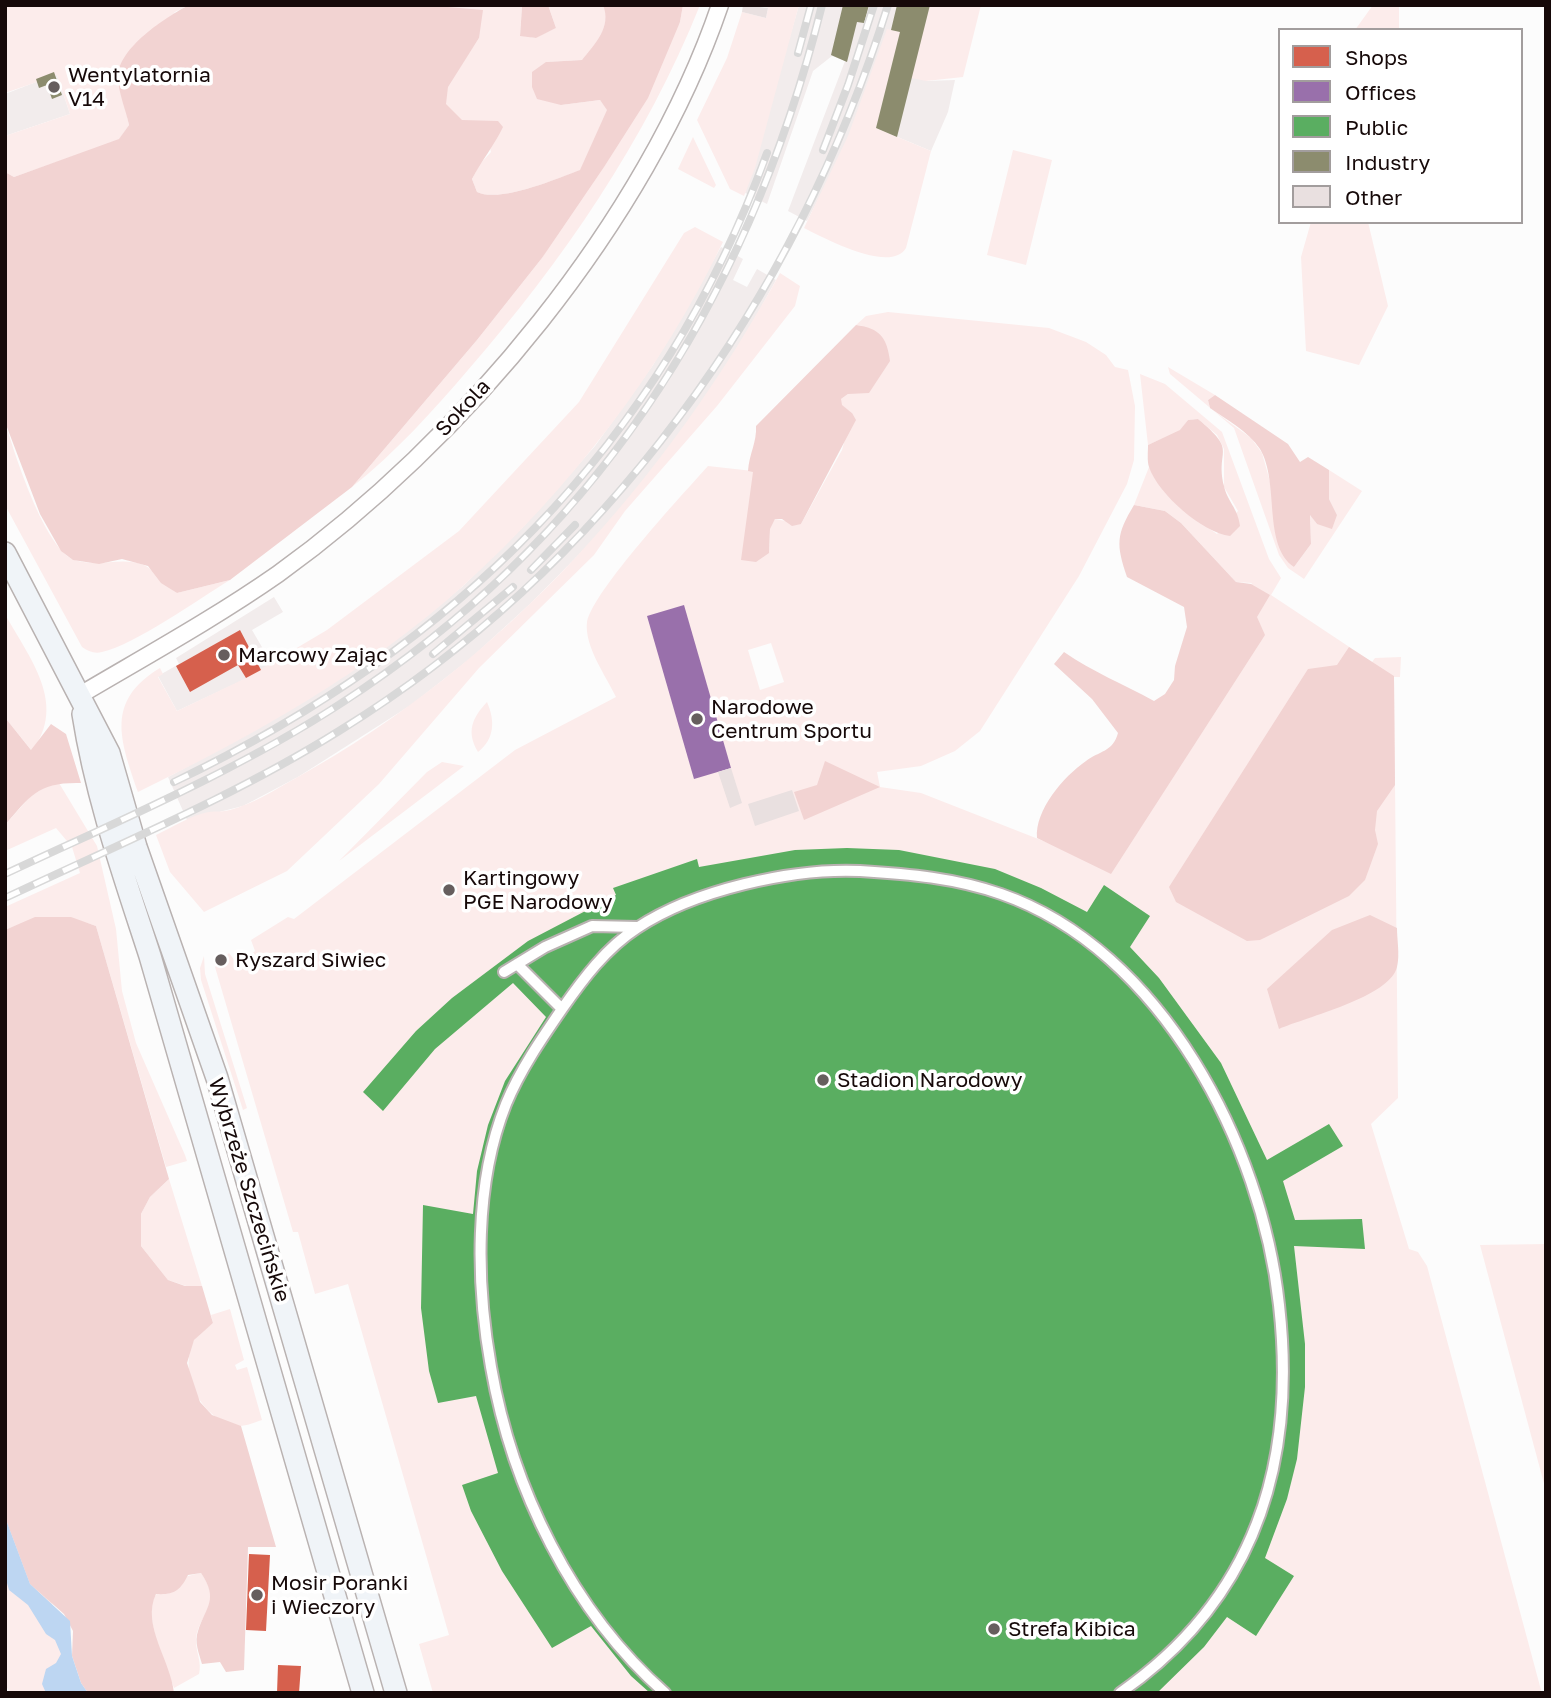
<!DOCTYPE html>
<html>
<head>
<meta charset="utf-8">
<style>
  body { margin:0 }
  #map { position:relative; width:1551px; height:1698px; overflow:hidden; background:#fcfcfc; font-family:"Golos Text",sans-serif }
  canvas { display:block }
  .frame { position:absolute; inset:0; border:7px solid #160909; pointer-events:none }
  .legend { position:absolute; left:1278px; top:28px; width:245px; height:196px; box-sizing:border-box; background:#fff; border:2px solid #a29d9d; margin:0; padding:9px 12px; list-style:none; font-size:21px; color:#160909 }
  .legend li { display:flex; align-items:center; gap:14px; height:35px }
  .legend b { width:35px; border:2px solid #a29d9d }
</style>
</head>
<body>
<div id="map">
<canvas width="1551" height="1698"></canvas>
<div class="frame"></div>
<ul class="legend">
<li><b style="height:19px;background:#d6604d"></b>Shops</li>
<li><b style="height:19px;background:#9970ab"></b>Offices</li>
<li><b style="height:19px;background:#5aae61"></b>Public</li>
<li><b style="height:19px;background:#8c8c6e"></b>Industry</li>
<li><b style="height:19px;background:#e9e0e0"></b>Other</li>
</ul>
</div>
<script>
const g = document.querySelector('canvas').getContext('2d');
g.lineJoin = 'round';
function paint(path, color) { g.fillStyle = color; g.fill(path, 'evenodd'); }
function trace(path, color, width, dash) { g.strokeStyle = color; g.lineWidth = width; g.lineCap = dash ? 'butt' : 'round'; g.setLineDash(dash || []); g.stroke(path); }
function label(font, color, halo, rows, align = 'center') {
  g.font = font + ' "Golos Text",sans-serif'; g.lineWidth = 7; g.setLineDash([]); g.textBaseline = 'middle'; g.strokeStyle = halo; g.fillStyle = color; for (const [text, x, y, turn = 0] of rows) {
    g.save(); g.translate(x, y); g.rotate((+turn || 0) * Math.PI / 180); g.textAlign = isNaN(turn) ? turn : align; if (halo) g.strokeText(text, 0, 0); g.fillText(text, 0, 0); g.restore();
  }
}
const built = new Path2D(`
  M799,5H930L926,81L955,80L948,112L931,151L876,128L819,198L807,221L788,211L845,61L832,56L813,71L767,204L745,193Z
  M57,75L70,114L5,136V94L36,82V79Z
  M721,247L743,259L733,280L747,287L757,269L776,280L720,382L615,518L531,603L471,658L411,705L298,777L243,806L187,820L168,777L243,737L364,663L462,587L523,527L595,446L653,365Z
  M274,597L283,612L252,630L273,666L177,711L158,676L179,664L176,658Z`);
const green = new Path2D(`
  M5,5H189L175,12L118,75L129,125L119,140L14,177L5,172V136L70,114L57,75L5,93Z
  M424,5H535L522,7L520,35L535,38L556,28L548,5H622L610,46L582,60L546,62L561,105L600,100L608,110L581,170C556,179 500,203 477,192L472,179L479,165L491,152L485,127L155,100L456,73L479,38L449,8Z
  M683,5H700C646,140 563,261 468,370C433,411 395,453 352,487L477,340L542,258L680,22Z
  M758,5H799L755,168L744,196L730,189L697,120L727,58L742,12L766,18L768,8Z
  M930,5H981L963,77L926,81L911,78Z
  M1373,5H1399V30H1355Z
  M887,29L900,32L876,128L931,151L906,248C891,274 824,238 804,228L848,136Z
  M693,137L716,185L714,188L678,169Z
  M1013,150L1052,160L1026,265L987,255Z
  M1311,222H1368L1388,306L1359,365L1306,351L1301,257Z
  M695,227L723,242C661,371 570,489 463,586C369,671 251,737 138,792C120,740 105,701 160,668L163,674L158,677L177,711L246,678L327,630L459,531L579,402L684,233Z
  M780,273L800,286L795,306L717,406L625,511L594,555L479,668L379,784L287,871L204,912L170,872L156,835C173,827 191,815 209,812C216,811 223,812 230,810C253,804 276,789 296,778C504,663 667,479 780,273Z
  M888,312L1049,328L1086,342L1106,355L1115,367L1128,370L1135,406L1134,460L1127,484L1079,576L980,731L955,751L921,766L877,772L880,787L921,793L1074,853L1252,583L1236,582L1181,523L1165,511L1134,505L1149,467L1183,510L1217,534L1238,511L1224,487V449L1217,435L1198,419L1188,420L1180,431L1148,445L1140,374L1165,384L1222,432L1269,559L1281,578L1271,595L1372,662L1375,658L1401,657L1400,677H1394L1398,1098L1371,1124L1409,1249L1418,1252L1427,1266L1541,1690L1539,1693H433L419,1644L449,1635L348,1284L315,1294L298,1232H293L215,967L229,953L238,965L255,951L251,940L288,917L294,919L515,750L616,697C606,676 584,646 587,622C593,591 683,494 708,466L753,471L769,553L770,528L775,519L801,524L842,450L852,413L841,405V399L848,394L862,326L856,325L866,316ZM771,643L784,682L760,690L748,650Z
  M1168,367L1215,395L1208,400L1210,408L1251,438L1262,453L1294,567L1311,544L1310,514L1317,524L1337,515L1329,499V470L1362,491L1304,579L1288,568L1279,555L1234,428L1170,374Z
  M5,422C14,452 45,551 75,560C99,568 121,556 144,565C153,569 167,586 177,593L230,580C199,599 134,645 102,652C94,654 88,651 82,647L5,505Z
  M5,614C29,658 68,703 32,751L7,720Z
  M487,702C495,720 495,739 478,752C466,732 472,718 487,702Z
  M442,762L464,766L339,861L427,772Z
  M59,783L97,846L116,929L122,991L136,1043L185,1155L187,1161L166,1167L96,926C62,914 38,916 5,930V907L80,873L72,847L56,828L5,851V825L36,790Z
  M204,956L205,974L247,1108L243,1110L201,980L200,968Z
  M169,1179L202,1286H186L168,1280L141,1246V1214L150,1197Z
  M1546,1244V1491L1480,1245Z
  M230,1309L244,1360L235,1365L237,1370L247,1367L262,1420C256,1422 246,1426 240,1426C203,1423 178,1375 193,1342C196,1335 206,1329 213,1323L211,1315Z
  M5,1475L81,1683L88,1693H10L5,1684Z
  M201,1573C225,1607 197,1614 196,1641C196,1653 202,1662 199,1674L174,1688C166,1667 148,1626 152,1604C154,1587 186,1575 201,1573Z`);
const forest = new Path2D(`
  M189,5H424L483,10L479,38L448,87L446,104L462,120L498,121L503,127C494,146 481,161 472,179L477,192C500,203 556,179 580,170L607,110L600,100L561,105L537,99L532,87V72L546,62L582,60C595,44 612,27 603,5H683L680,22L648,98L604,167L542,258L477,340L352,487L230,580L177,593L161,583L148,566L122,559L99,564L73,560L61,551L40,514L5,422V172L14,177L119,139L129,125C126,110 118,92 118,77C118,48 166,17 189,5Z
  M548,5L556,28L536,38L520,36L522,7Z
  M856,325C880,328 887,338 890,361L869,393L848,394L841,399L842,405L852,413L856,420L801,524L792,526L782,519H775L770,529L769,553L756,562L741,560L753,472L748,471C749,454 757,442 756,426Z
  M1215,395L1288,444L1300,462L1308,457L1329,470V499L1337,515L1332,529L1317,524L1310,515L1311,544L1294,567C1262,545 1280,482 1260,449C1248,431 1227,420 1210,408L1208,400Z
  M1198,419C1239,453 1215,448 1224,486C1227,501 1238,508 1240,526L1230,536C1203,533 1158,494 1149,467C1147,461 1148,452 1148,445L1180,430L1188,420Z
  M1134,505L1165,511L1181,523L1236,582L1251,584L1270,595L1257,617L1265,635L1111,874L1037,838C1035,810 1063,777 1086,761C1099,751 1113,752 1118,733L1092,699L1054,664L1064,652C1093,672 1123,684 1154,701L1165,694L1174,680L1175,666L1187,627L1184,607L1127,577C1116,544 1116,535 1134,505Z
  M1349,647L1394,676L1395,785L1377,811L1375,830L1378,844L1365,880L1349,896L1260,940L1247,941L1176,902L1169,887L1308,669L1337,665Z
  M5,709L7,720L31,750L51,724L66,734L81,783C38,782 31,795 5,825Z
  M825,761L880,787L804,820L794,792L817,785Z
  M1370,915L1397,928C1397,940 1400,955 1397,967C1390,997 1306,1017 1279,1029L1267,989L1332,930Z
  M35,917H71L96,926L169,1179L150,1197L141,1214V1246L168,1280L185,1286H202L213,1323L194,1340L187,1363L200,1402L212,1415L241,1426L276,1547H248L244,1670L226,1672L220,1662L202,1664C199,1653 194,1642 198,1631C206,1606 219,1600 201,1573L188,1575C180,1591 174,1595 156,1594C141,1625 171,1661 174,1693H88L81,1683L72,1656L73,1631L64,1614L30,1584L5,1517V930Z`);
const water = new Path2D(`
  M5,1517L30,1584L70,1621L72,1656L81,1683L88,1693H46L42,1684L46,1669L56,1663L61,1654L55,1640L46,1634L28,1605L9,1590L5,1576Z`);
const shops = new Path2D(`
  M240,630L261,670L246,678L238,665L190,692L176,666Z
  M249,1554L270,1555L266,1631L246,1630Z
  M278,1665L301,1666L299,1693H277Z`);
const offices = new Path2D(`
  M684,605L731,768L694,779L647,616Z`);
const public = new Path2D(`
  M847,848L899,850L995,869L1041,888L1087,912L1104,885L1150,916L1130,947L1159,978L1221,1063L1267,1160L1329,1124L1343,1146L1283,1181L1295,1220L1362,1219L1365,1249L1294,1246L1305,1344V1387L1297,1459L1287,1499L1265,1558L1294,1576L1256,1636L1227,1617L1204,1647L1157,1693H650L631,1676L591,1626L552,1648L502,1571L471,1511L462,1485L498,1473L476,1396L438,1403L429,1371L421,1308L423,1205L473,1214L477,1171L488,1125L505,1081L546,1017L513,983L435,1049L383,1111L363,1092L416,1031L452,998L528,941L616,895L613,888L697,859L699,867L795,850Z`);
const industry = new Path2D(`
  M843,5H869L864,23L857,22L847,62L831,55Z
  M897,5H930L897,137L876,128L900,32L891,30Z
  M54,72L62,95L52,99L47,85L39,88L36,79Z`);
const building = new Path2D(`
  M743,5L768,8L766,18L742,12Z
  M731,768L742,803L730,808L718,772Z
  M792,790L799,811L755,826L748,804Z`);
const pedestrian = new Path2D(`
  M517,964L562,1009
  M504,972L545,947L592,926L638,927
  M665,1693C572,1611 512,1488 491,1367C476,1283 474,1184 506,1104C520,1070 542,1038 562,1009C583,979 606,948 637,928C694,890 792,868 860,871C909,874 955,878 1001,894C1162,950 1262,1146 1279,1305C1297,1464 1255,1599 1120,1693`);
const minor = new Path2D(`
  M80,695C146,656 215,618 278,574C463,441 646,222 720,5`);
const secondary = new Path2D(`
  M5,553L109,753L136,847L217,1078L396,1693
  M83,714C96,797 124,876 150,956L363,1693`);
const rail = new Path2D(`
  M798,53L811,5
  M823,150L848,85L874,5
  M531,570L575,525
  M433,654L513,587
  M174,782C453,648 660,448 767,153
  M5,874C118,821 235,772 340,704C597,538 749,299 822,5
  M5,898C117,845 233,797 339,731C604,568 796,301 888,5`);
const markers = [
  [54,87,7,"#665e5e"],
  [224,655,7,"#665e5e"],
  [697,719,7,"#665e5e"],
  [449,890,7,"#665e5e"],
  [221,960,7,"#665e5e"],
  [823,1080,7,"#665e5e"],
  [257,1595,7,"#665e5e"],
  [994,1629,7,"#665e5e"]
];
const poiNames = [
  ["Wentylatornia",68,75],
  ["V14",68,99],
  ["Marcowy Zając",238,655],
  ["Narodowe",711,707],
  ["Centrum Sportu",711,731],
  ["Kartingowy",463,878],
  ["PGE Narodowy",463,902],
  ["Ryszard Siwiec",235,960],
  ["Stadion Narodowy",837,1080],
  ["Mosir Poranki",271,1583],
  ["i Wieczory",271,1607],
  ["Strefa Kibica",1008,1629]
];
const streetNames = [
  ["Sokola",463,408,-47],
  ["Wybrzeże Szczecińskie",249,1190,73]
];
paint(built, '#f2ecec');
paint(green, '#fceceb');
paint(forest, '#f2d3d2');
paint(water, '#bdd6f2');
paint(shops, '#d6604d');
paint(offices, '#9970ab');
paint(public, '#5aae61');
paint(industry, '#8c8c6e');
paint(building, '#e9e0e0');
trace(pedestrian, '#b9b2b1', 14);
trace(minor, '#b9b2b1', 19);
trace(secondary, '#b9b2b1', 24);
trace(pedestrian, '#fff', 10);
trace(minor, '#fff', 16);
trace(secondary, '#f0f4f8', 21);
trace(rail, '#d8d8d8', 8);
trace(rail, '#fff', 5, [16]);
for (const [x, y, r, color] of markers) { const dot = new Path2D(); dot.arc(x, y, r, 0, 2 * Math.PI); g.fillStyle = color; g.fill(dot); trace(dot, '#fff', 2.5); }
label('21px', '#160909', '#fff', poiNames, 'left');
label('21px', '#160909', '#fff', streetNames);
</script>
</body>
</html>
